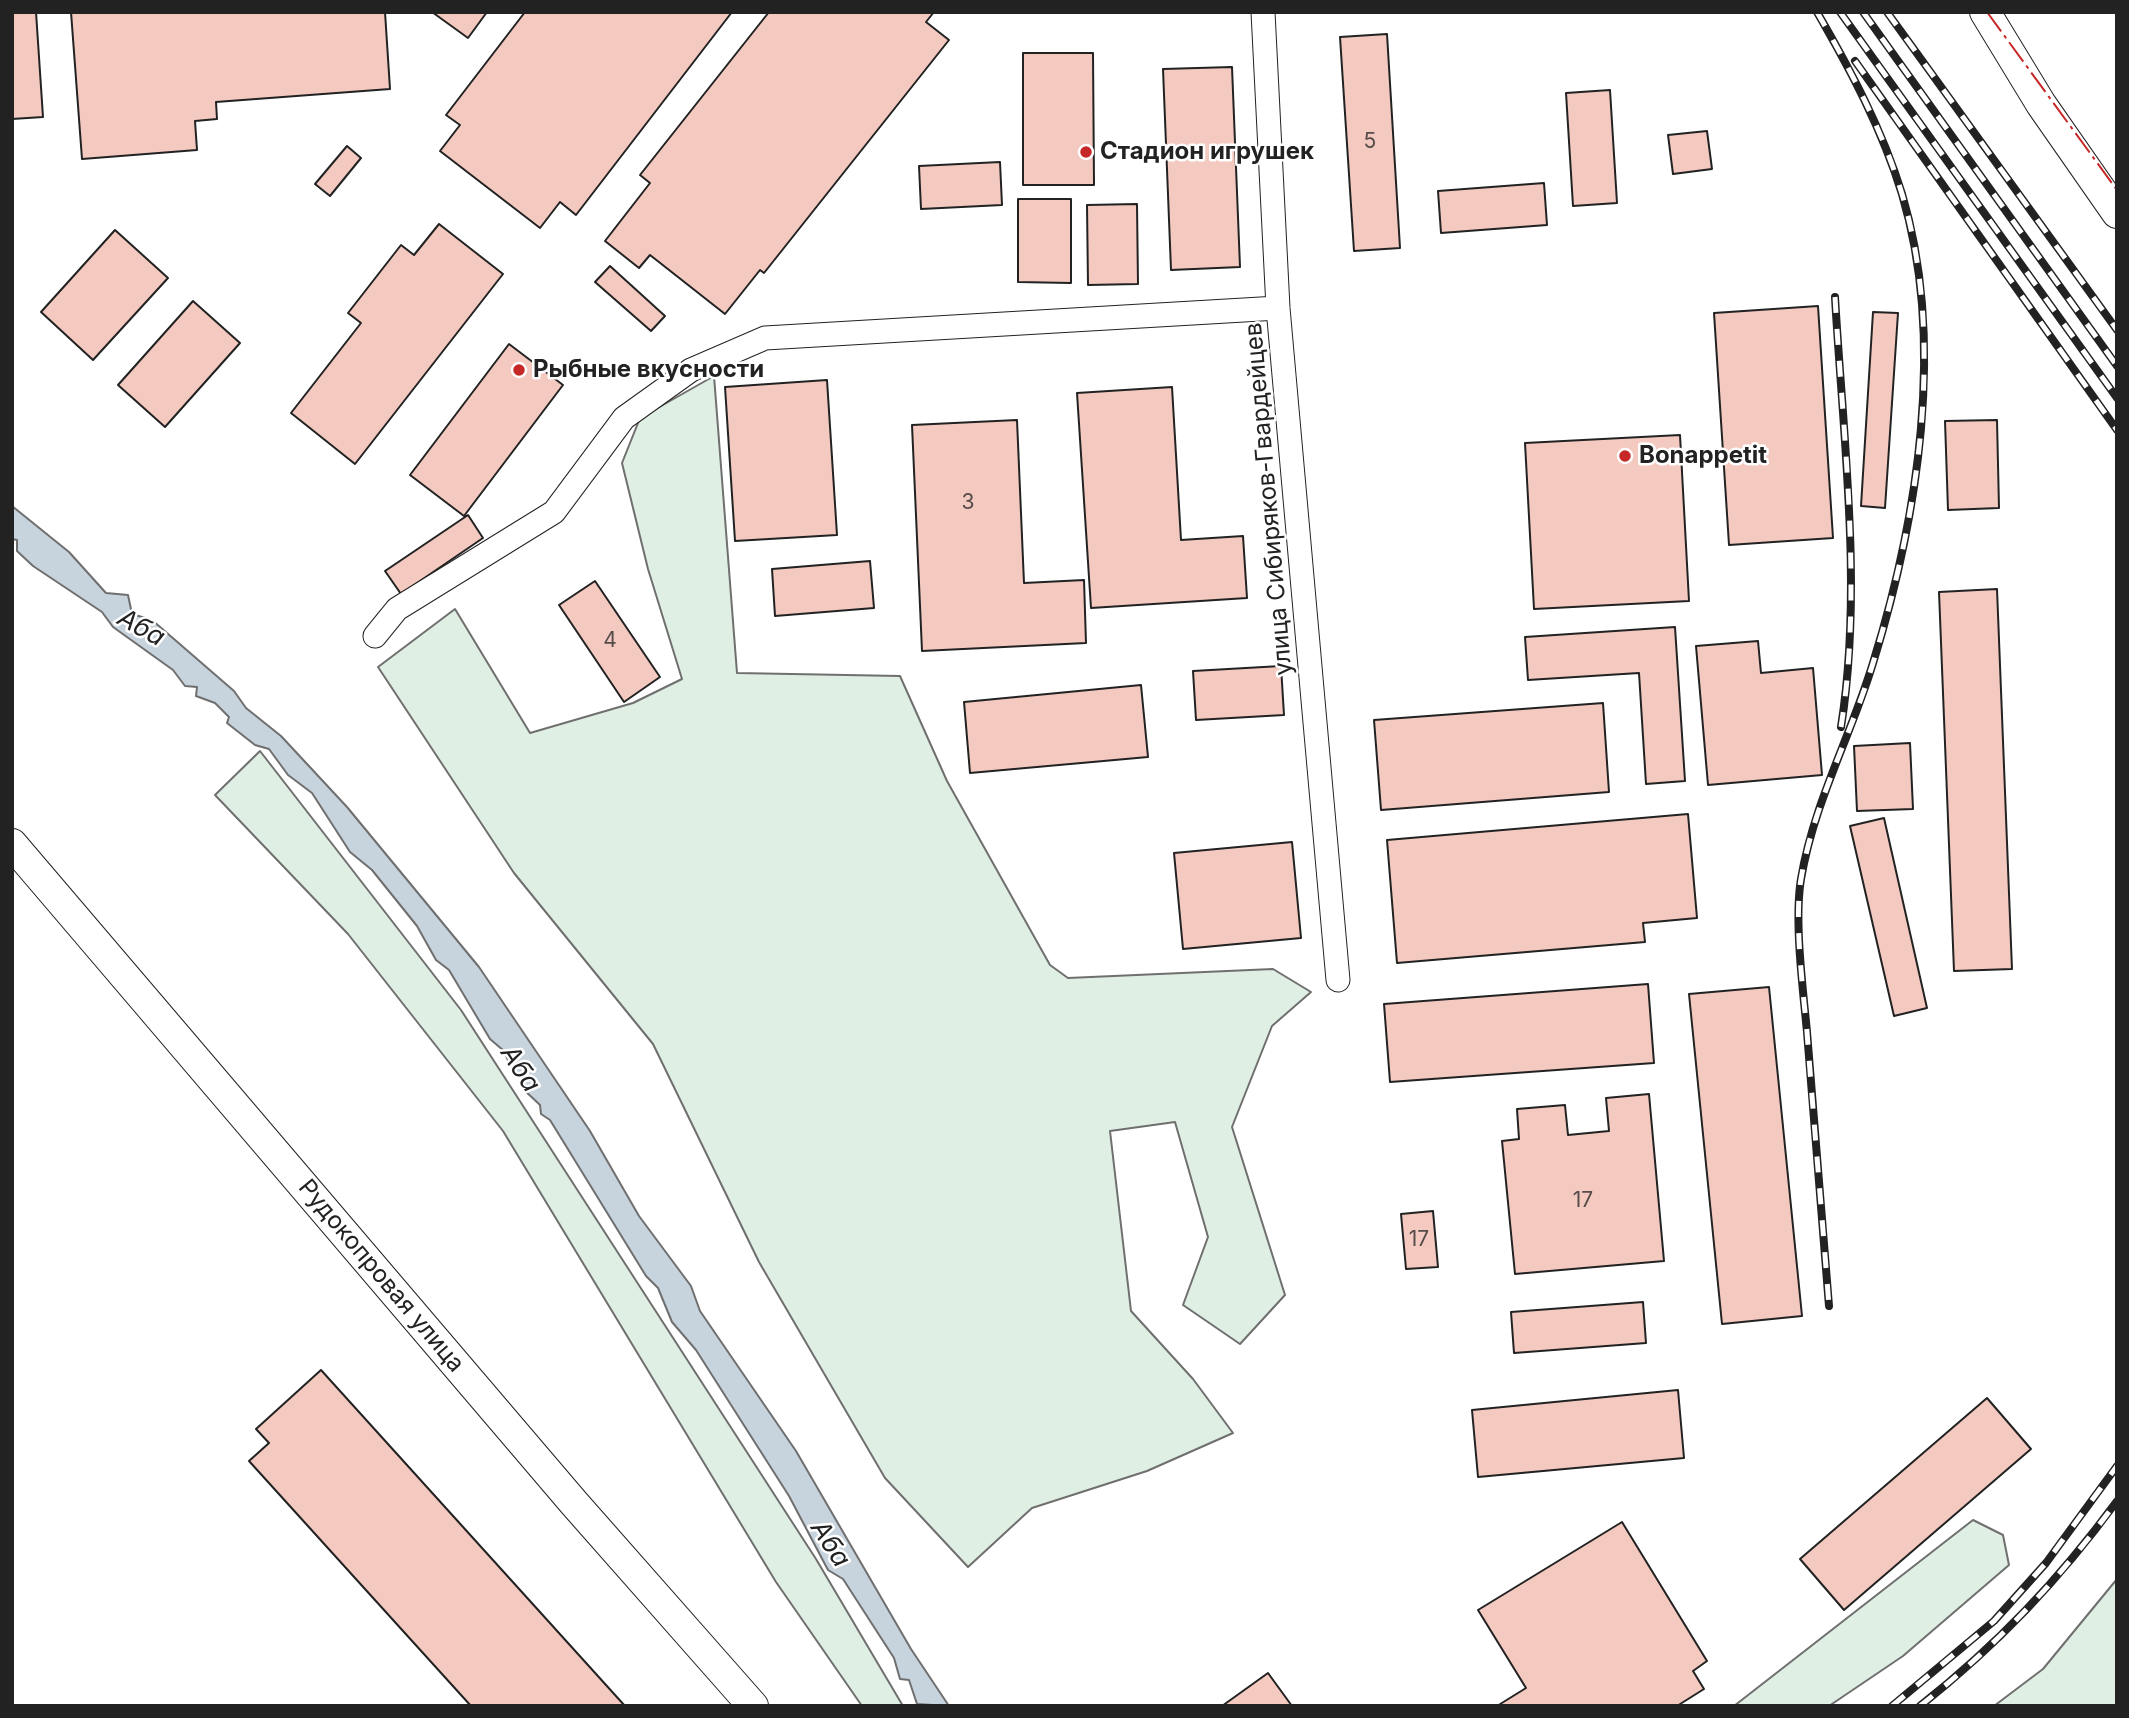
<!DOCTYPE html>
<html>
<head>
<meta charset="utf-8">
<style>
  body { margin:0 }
  #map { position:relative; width:2129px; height:1718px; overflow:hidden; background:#fff; font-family:Inter,sans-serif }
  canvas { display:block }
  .frame { position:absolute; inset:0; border:14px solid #222; pointer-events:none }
</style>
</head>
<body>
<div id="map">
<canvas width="2129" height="1718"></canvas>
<div class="frame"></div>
</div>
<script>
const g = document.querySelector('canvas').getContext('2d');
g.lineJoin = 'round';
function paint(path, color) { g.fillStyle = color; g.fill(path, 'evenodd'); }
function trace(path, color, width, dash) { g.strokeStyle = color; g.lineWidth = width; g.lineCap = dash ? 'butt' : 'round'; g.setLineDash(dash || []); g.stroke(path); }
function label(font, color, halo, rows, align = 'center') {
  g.font = font + ' Inter,sans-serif'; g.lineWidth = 5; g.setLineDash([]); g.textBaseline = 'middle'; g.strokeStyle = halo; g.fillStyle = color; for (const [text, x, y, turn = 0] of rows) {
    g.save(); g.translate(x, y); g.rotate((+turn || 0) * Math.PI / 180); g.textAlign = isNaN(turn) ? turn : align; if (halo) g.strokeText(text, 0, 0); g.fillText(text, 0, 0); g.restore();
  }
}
const green = new Path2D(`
  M714,376L737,673L900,676L947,781L1050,965L1068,978L1273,969L1311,992L1272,1026L1232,1127L1285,1295L1240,1344L1183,1305L1208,1237L1175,1122L1110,1131L1131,1311L1193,1379L1233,1433L1147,1471L1032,1508L968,1567L885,1478L759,1262L653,1044L514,873L378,667L455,609L530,733L633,703L682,679L648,569L622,463L640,418Z
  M260,751L461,1010L816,1559L903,1706H862L776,1582L503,1131L348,934L215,795Z
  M1973,1520L2003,1535L2009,1565L1903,1656L1829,1706H1734Z
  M2117,1579V1706H1994L2043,1669Z`);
const water = new Path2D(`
  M12,506L69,552L106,593L128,595L132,614L152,620L234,691L246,708L281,736L347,807L479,967L590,1131L639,1216L691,1286L700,1311L796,1451L911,1649L949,1706L917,1704L909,1680L900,1679L894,1658L843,1579L828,1570L789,1496L696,1350L672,1322L658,1288L646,1276L550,1120L541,1114L540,1105L522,1088L521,1078L513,1072L504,1051L490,1039L449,970L436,960L417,926L372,870L350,852L312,793L288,775L269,749L255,745L227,723L229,717L215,703L196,696L197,687L185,686L173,670L113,627L102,612L33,566L17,551V540L12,539Z`);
const building = new Path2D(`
  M12,12H36L43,117L12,119Z
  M71,12H385L390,89L216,102L217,119L195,121L197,150L82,159Z
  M432,12H487L468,38Z
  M525,12H732L576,215L560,202L540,228L440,151L460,125L446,115Z
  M769,12H934L926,22L949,40L764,273L760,270L725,314L650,255L639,268L605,241L650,183L640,175Z
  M1387,34L1400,248L1354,251L1340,37Z
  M1023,53H1093L1094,185H1023Z
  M1232,67L1240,267L1171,270L1163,69Z
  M1610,90L1617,203L1573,206L1566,93Z
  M1707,131L1712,169L1673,174L1668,135Z
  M347,146L361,158L330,196L315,184Z
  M1000,162L1002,205L921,209L919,166Z
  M1544,183L1547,225L1441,233L1438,191Z
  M1018,199H1071V283L1018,282Z
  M1137,204L1138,284L1088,285L1087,205Z
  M439,224L503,274L355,464L291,413L361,323L348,313L401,245L414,255Z
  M115,230L168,278L93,360L41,312Z
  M610,266L665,316L651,331L595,282Z
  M193,301L240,343L165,427L118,385Z
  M1818,306L1833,538L1729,545L1714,313Z
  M1873,312L1898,313L1885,508L1861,506Z
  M509,344L563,385L464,516L410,475Z
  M827,380L837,535L735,541L725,387Z
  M1172,387L1181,540L1243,536L1247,598L1091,608L1077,393Z
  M1017,420L1024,583L1084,580L1086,643L922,651L912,425Z
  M1997,420L1999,508L1948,510L1945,421Z
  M1680,435L1689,601L1534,609L1525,443Z
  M468,515L483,538L401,594L385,571Z
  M870,561L874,608L775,616L772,569Z
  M595,581L660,677L624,702L559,605Z
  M1997,589L2012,969L1954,971L1939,592Z
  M1675,627L1685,781L1646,784L1639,673L1528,680L1525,637Z
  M1758,641L1761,673L1813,668L1822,775L1708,785L1696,646Z
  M1281,666L1284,715L1196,720L1193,671Z
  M1141,685L1148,757L970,773L964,702Z
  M1603,703L1609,792L1381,810L1374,720Z
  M1910,743L1913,809L1857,811L1854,746Z
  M1688,814L1697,918L1643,923L1645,942L1397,963L1387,840Z
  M1884,818L1927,1008L1894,1016L1850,826Z
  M1292,842L1301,938L1183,949L1174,853Z
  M1648,984L1654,1063L1390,1082L1384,1004Z
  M1769,987L1802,1316L1722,1324L1689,994Z
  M1649,1094L1664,1261L1515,1274L1502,1141L1519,1139L1517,1109L1565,1105L1568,1135L1609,1131L1606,1098Z
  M1433,1211L1438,1267L1406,1269L1401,1214Z
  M1643,1302L1646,1343L1514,1353L1511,1312Z
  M321,1370L625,1706H471L249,1461L269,1443L256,1429Z
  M1678,1390L1684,1458L1478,1477L1472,1410Z
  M1987,1398L2031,1449L1844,1610L1800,1559Z
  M1622,1522L1707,1661L1693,1671L1704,1689L1677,1706H1497L1526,1688L1478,1610Z
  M1268,1673L1292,1706H1222Z`);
const minor = new Path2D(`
  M1263,12L1278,308L1338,980
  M375,636L397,609L554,512L624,418L691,370L765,338L1278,308`);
const major = new Path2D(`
  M1985,12L2041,104L2117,213
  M12,844L574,1503L753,1706`);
const rail = new Path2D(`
  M1817,12C1851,71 1882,129 1902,194C1946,342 1918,518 1873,663C1851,736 1814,802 1801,879C1794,921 1803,989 1807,1032C1814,1124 1822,1215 1829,1306
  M1840,12L2117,398
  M1863,12L2117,366
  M1887,12L2117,330
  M1855,61L2117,430
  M1835,297C1843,437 1863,589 1841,727
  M1892,1706L1994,1621L2046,1563L2117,1466
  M1920,1706C1998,1644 2058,1581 2117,1501`);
const power = new Path2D(`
  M1987,12L2117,190`);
const markers = [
  [1086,152,7,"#c62828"],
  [519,370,7,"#c62828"],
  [1625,456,7,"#c62828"]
];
const numberNames = [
  ["5",1370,142],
  ["3",968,503],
  ["4",610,641],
  ["17",1583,1201],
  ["17",1419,1240]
];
const poiNames = [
  ["Стадион игрушек",1100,152],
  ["Рыбные вкусности",533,370],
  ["Bonappetit",1639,456]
];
const streetNames = [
  ["улица Сибиряков-Гвардейцев",1269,499,-95],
  ["Рудокопровая улица",381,1276,50]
];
const waterNames = [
  ["Аба",141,628,29],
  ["Аба",520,1069,57],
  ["Аба",830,1544,57]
];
paint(green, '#e0efe3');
trace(green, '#6f6f6f', 2);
paint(water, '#c7d3dd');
trace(water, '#6f6f6f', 2);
paint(building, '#f3c9c0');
trace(building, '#222', 2);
trace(minor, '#222', 25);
trace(major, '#222', 32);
trace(minor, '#fff', 23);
trace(major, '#fff', 30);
trace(rail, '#222', 8);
trace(rail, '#fff', 5, [16]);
trace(power, '#c62828', 2, [24, 5, 3.5, 5]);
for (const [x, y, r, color] of markers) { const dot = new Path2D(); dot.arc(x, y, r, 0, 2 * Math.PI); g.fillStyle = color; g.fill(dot); trace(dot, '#fff', 2.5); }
label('21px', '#564c4a', null, numberNames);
label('bold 24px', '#222', '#fff', poiNames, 'left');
label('24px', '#222', '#fff', streetNames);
label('italic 26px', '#222', '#fff', waterNames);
</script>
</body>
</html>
